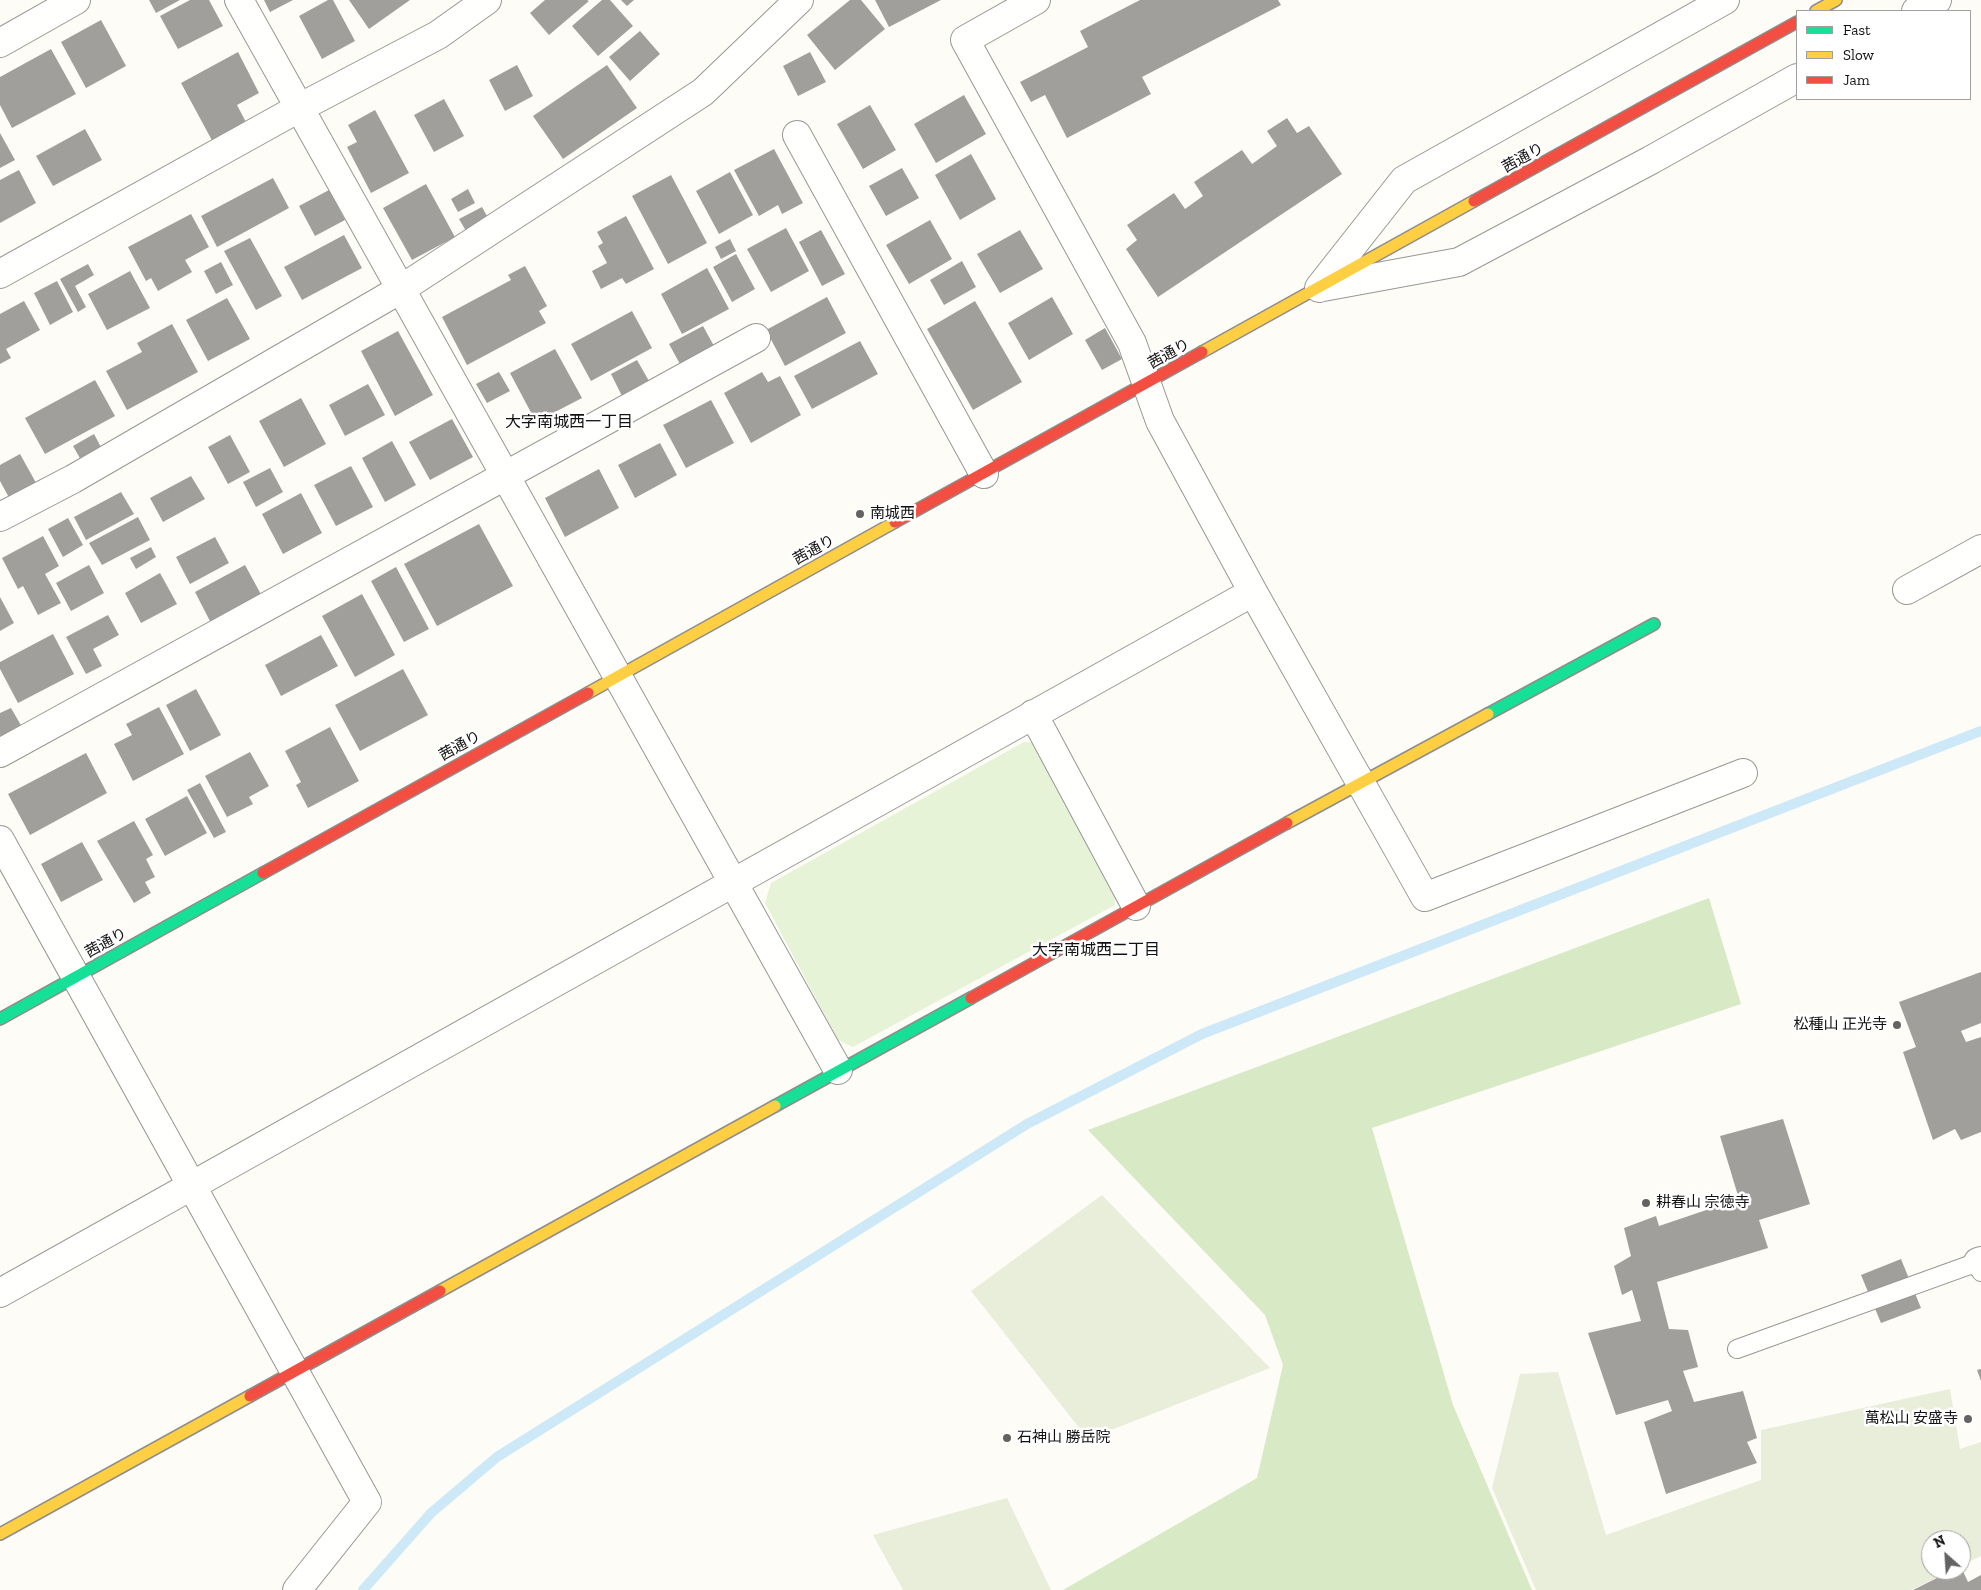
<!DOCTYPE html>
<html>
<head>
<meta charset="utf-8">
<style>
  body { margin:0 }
  #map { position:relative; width:1981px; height:1590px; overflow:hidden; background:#fdfcf7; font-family:"Zilla Slab",serif }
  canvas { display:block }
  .legend { position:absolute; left:1796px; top:10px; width:175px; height:90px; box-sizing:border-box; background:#fff; border:1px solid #a0a0a0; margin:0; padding:6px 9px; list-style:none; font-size:15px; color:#111 }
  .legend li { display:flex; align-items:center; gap:10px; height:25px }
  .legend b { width:25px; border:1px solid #a0a0a0 }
  .north { position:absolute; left:1921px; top:1530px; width:50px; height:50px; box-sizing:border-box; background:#fff; border:1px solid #a0a0a0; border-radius:50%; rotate:334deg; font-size:14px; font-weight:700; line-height:20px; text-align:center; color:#111 }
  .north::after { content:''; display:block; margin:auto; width:18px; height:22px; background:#646362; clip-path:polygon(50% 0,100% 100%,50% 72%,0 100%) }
</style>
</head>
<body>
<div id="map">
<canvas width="1981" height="1590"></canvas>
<ul class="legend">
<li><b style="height:6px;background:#16e098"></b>Fast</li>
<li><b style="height:6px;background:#ffcf43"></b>Slow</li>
<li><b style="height:6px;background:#f24e42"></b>Jam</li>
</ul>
<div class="north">N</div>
</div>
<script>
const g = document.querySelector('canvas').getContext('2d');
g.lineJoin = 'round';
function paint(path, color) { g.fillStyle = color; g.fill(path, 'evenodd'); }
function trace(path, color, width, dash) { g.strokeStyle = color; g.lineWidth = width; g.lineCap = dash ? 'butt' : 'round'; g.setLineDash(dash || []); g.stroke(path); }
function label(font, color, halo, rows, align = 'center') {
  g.font = font + ' "Zilla Slab","Noto Sans JP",serif'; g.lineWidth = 5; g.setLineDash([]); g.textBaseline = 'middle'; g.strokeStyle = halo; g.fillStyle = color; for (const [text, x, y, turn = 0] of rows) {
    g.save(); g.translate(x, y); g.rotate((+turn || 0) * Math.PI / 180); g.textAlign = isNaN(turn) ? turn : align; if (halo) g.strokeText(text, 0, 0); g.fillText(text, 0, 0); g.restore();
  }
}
const green = new Path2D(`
  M1024,742L1041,743L1115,889V905L853,1047L838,1040L765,903L771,883Z`);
const forest = new Path2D(`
  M1709,898L1741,1004L1372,1128L1453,1405L1532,1590H1063L1257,1478L1283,1365L1265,1315L1088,1130Z`);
const cemetery = new Path2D(`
  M1102,1195L1270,1368L1088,1439L971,1291Z
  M1558,1372L1606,1535L1761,1480V1430L1950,1389L1960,1449L1981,1442V1556L1961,1566V1540H1931V1570H1953L1911,1590H1536L1492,1488L1520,1374Z
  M1007,1498L1051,1590H903L873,1535Z`);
const stream = new Path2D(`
  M363,1590L431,1513L497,1457L1027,1124L1202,1034L1981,731`);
const building = new Path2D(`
  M149,0H180L156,13Z
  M190,0H209L223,26L178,49L160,16Z
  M264,0H293L270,12Z
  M328,0H333L355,41L322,59L299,16Z
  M349,0H410L369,29Z
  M545,0H587L589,1L549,35L530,13Z
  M602,0H610L633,26L598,56L572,26Z
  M621,0H634L627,6Z
  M850,0H861L885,29L835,70L807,35Z
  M875,0H941L889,27Z
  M1140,0H1278L1281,5L1142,77L1151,94L1067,138L1045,95L1031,102L1020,82L1088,47L1080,31Z
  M101,20L126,66L86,88L61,42Z
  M640,31L660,54L630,81L609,57Z
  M51,49L76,94L12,128L0,105V77Z
  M238,52L259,93L237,105L249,128L215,146L181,83Z
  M810,52L826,82L798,96L783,66Z
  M517,65L533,96L505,111L489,80Z
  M607,65L637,108L563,159L533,116Z
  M964,95L986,134L936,163L914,124Z
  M444,99L464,136L434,152L414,115Z
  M870,105L896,150L863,169L837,124Z
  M375,110L409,173L371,193L347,147L357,142L348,125Z
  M1287,118L1297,133L1309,126L1342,174L1158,297L1126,249L1137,240L1127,225L1174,193L1185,209L1203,196L1194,182L1242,150L1252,164L1277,146L1267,131Z
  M85,129L102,160L53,186L36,156Z
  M0,133L15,160L0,168Z
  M774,149L803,203L782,214L778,205L759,216L734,170Z
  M971,154L996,199L960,220L935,175Z
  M902,168L919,198L886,216L869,186Z
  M19,170L36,203L0,223V180Z
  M730,172L753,215L719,234L696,191Z
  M671,175L707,243L668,264L632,196Z
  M273,178L289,208L217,247L201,216Z
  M426,184L455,237L412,260L383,208Z
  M468,189L475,203L458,212L451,199Z
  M329,190L345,220L315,236L299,206Z
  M482,207L492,225L469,236L459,219Z
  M191,214L209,247L185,260L192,272L158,291L151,278L146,281L128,247Z
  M626,216L654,269L626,284L622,278L601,289L592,271L607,263L598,246L603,243L597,232Z
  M930,220L952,259L909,284L886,245Z
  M786,228L809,271L771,292L747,249Z
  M821,230L845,274L822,286L799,242Z
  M1020,230L1043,269L1000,293L977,254Z
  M344,235L362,268L302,300L284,267Z
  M250,238L282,296L256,310L224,251Z
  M730,239L736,251L721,259L715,247Z
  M736,254L755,289L732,302L713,267Z
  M962,261L976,287L944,305L930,280Z
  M221,262L233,285L216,294L204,271Z
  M88,264L94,275L75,286L86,307L78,312L60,279Z
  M525,266L547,306L539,311L546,323L467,365L442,317L511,280L508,275Z
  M707,268L729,309L682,334L661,294Z
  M130,271L150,308L107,330L88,294Z
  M57,281L73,312L50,325L34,293Z
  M827,297L846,333L785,366L766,330Z
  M1052,297L1073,334L1029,360L1008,323Z
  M227,298L250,339L208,361L186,320Z
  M24,301L40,330L6,349L11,358L0,364V314Z
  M975,301L1022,382L973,410L927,329Z
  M632,311L652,348L591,381L571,344Z
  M172,324L198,372L127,410L106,371L142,352L137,343Z
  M703,326L714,346L680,364L669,344Z
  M1105,328L1122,359L1102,370L1085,340Z
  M398,331L433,395L395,416L361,351Z
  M860,341L878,374L812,409L794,376Z
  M555,349L582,398L536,422L510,373Z
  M637,360L649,381L622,396L611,374Z
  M499,372L510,391L487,403L476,384Z
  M762,372L768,382L780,376L801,415L751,443L724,393Z
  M95,380L115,416L45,454L25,418Z
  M368,384L385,415L345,436L329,405Z
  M301,398L326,444L284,467L259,421Z
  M711,400L734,443L686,468L663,425Z
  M452,419L473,457L430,480L409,442Z
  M94,434L102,449L81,460L73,446Z
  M230,435L250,472L228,484L208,447Z
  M392,441L416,485L385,502L362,458Z
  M660,443L677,475L635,498L618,465Z
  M20,454L40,490L13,505L0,481V465Z
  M351,466L373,507L336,526L314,485Z
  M270,468L283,492L256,507L243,482Z
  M599,469L619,508L565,537L545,498Z
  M191,476L205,499L163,522L150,498Z
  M121,492L134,514L86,540L74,517Z
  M301,493L322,533L283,554L262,514Z
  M138,517L150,540L102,565L89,543Z
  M68,518L83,545L63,557L48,529Z
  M479,524L513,586L437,626L404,564Z
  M43,536L59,566L45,574L61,603L38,615L23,586L18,589L2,558Z
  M215,537L229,563L190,584L176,557Z
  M151,547L156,557L136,569L130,558Z
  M89,565L104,593L71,611L56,583Z
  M245,565L263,598L212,625L195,592Z
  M396,567L429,629L404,642L371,581Z
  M160,573L177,604L141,623L125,593Z
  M362,594L395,655L355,677L322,616Z
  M0,597L14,623L0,631Z
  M108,615L119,635L93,649L102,666L86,674L66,637Z
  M53,634L74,674L18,703L0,669V662Z
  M321,635L338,666L281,696L265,665Z
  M403,669L428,715L360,751L335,705Z
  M196,689L221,735L190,751L166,705Z
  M159,707L184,754L133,781L114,744L132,735L126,724Z
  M11,708L22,727L0,739V713Z
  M330,727L359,781L308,808L296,785L301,782L285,751Z
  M250,752L269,786L249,797L253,804L227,817L205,776Z
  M86,753L107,793L30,835L8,794Z
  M200,783L226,832L214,838L187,790Z
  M187,796L207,833L165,856L145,819Z
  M134,821L153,855L146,859L155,877L145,882L151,893L134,903L97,841Z
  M82,842L103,880L61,902L41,864Z
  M1981,972V1023L1961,1031L1966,1042L1981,1037V1132L1961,1140L1955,1129L1933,1140L1903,1052L1916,1047L1899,1002Z
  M1783,1119L1810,1204L1759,1220L1768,1248L1657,1282L1669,1329L1688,1330L1698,1367L1683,1371L1694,1402L1743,1391L1757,1438L1747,1442L1757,1463L1666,1494L1644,1422L1672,1411L1668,1400L1616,1415L1588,1333L1641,1321L1632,1290L1622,1295L1614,1266L1631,1256L1624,1228L1656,1216L1659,1226L1739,1199L1720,1136Z
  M1901,1259L1921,1308L1881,1323L1861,1275Z
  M1981,1369V1381L1977,1370Z
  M1961,1567L1968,1582L1981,1575V1590H1913L1953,1570H1961Z`);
const lane = new Path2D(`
  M1737,1349L1978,1262L1981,1272`);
const street = new Path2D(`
  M239,0L838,1070
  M1036,0L965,40L1132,343L1160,421L1253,592L1425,897L1743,773
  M1916,11L1937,0
  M0,43L76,0
  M797,135L984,474
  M0,274L299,108L438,35L487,0
  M1323,287L1459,262L1651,160L1797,78
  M1319,288L1404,180L1725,0
  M0,517L73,479L401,289L703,92L799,0
  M1907,590L1981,549
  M1033,714L1136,906
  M0,753L756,338
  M0,840L367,1502L297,1590
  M1978,1262L1981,1261
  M0,1293L1253,592`);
const fast = new Path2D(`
  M1488,714L1654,624
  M0,1019L263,873
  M775,1106L971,998`);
const slow = new Path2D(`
  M1816,11L1836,0
  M1202,352L1474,201
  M588,693L895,522
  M1287,823L1488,714
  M440,1291L775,1106
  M0,1534L250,1396`);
const jam = new Path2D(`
  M1474,201L1797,22
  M895,522L1202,352
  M263,873L588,693
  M971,998L1287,823
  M250,1396L440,1291`);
const markers = [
  [860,514,5,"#646362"],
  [1897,1025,5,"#646362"],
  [1646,1203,5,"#646362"],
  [1968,1419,5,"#646362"],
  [1007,1438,5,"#646362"]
];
const streetNames = [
  ["茜通り",1523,158,-29],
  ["茜通り",1169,354,-29],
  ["茜通り",814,550,-29],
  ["茜通り",460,746,-29],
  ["茜通り",106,943,-29]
];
const poiNames = [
  ["南城西",870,514],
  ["松種山 正光寺",1887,1025,"right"],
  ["耕春山 宗徳寺",1656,1203],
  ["萬松山 安盛寺",1958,1419,"right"],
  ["石神山 勝岳院",1017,1438]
];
const neighbourhoodNames = [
  ["大字南城西一丁目",569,422],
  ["大字南城西二丁目",1096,950]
];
paint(green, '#e7f3d7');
paint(forest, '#d8eac5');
paint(cemetery, '#e9eedb');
trace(stream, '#cde8f7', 10);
paint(building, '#a19f9c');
trace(lane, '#979795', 20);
trace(street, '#979795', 30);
trace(fast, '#8e8d8b', 14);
trace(slow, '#8e8d8b', 14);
trace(jam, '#8e8d8b', 14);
trace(lane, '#fffffe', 18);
trace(street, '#fffffe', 28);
trace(fast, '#16e098', 11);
trace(slow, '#ffcf43', 11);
trace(jam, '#f24e42', 11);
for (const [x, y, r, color] of markers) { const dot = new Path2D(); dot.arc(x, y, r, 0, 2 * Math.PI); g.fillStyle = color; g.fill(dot); trace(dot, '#fff', 2); }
label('15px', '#111', '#fff', streetNames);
label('15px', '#111', '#fff', poiNames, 'left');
label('16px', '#111', '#fff', neighbourhoodNames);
</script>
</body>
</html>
